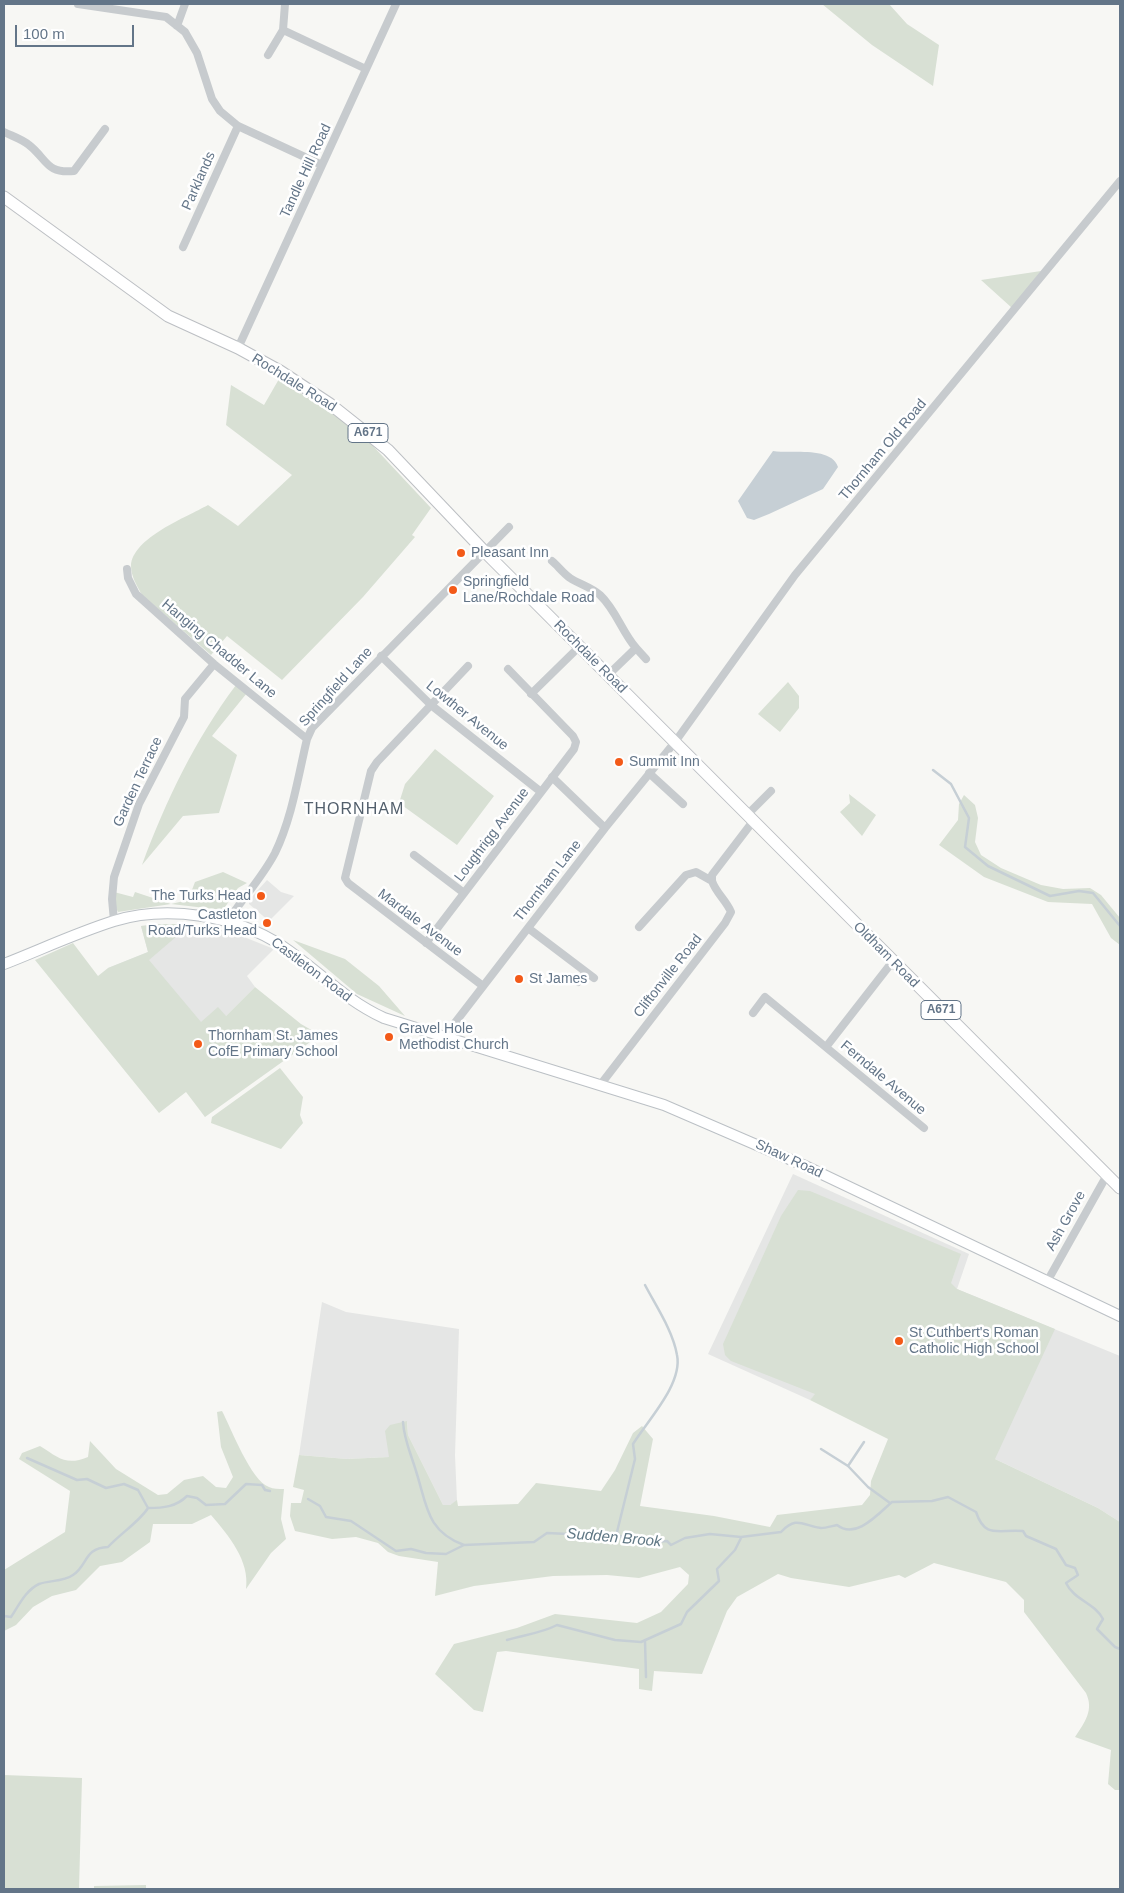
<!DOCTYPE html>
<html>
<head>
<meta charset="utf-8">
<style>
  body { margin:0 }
  #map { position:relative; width:1124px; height:1893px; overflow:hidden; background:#f7f7f4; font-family:Helvetica,sans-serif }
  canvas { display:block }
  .frame { position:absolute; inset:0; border:5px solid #637588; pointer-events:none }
  .scale { position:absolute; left:15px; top:25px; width:119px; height:22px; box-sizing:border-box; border:2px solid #637588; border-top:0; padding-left:6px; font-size:15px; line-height:18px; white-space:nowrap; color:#637588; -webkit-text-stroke:4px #fff; paint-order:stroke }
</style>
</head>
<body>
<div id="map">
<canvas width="1124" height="1893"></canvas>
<div class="frame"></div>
<div class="scale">100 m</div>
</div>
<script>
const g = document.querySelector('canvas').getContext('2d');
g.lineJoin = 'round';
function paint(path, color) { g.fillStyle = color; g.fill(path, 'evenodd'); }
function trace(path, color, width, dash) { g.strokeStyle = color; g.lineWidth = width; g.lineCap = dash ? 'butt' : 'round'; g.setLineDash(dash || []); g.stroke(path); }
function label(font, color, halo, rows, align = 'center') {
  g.font = font + ' Helvetica,sans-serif'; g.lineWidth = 5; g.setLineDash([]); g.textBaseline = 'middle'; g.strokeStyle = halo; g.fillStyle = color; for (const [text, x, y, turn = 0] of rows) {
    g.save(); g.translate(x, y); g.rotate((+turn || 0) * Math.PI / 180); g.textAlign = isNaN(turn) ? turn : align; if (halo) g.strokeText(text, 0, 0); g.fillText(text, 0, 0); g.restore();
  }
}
const built = new Path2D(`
  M267,880L281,892L294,896L269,921L249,904V900Z
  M159,924H191L229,931L274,949L247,976L255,987L226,1016L205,1117L108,968L148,952L141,926Z
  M793,1174L969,1254L957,1289L1120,1356V1522L1098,1508L995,1459L816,1394L810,1400L708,1354Z
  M322,1302L346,1312L459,1329L455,1455L457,1501L450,1505H443L408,1435L407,1421L389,1457L347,1459L299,1455Z`);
const green = new Path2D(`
  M822,4H889L907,24L939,45L933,86L872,45Z
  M1041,271L1012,308L981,280Z
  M279,379L343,421L373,446L431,508L412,535L415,537L363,597L282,680L227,636L211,655L142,595C137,586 131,576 131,566C132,538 187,517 208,505L238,526L292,475L226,425L231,385L264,405Z
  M788,682L799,696V708L780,732L758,714Z
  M236,685L247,693L212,736L237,755L219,813L183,816L142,865C166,800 195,740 236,685Z
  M435,749L494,796L457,845L399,803L405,784Z
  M849,794L876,815L862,836L840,812L850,803Z
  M964,795L975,805L978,818L975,842L981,855L1001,868L1041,885L1063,889L1090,888L1101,895L1120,918V945L1111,938L1092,904L1048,902L984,877L939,845L958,820L959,804Z
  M223,872L247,883L238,888L223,910L171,904L118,912L115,906L114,892L133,897L135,892L171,904L188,900L195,882Z
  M159,924H191L149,960L201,1022L218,1007L226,1016L255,987L301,1024L320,1035L205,1117L186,1092L159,1113L35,960L73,943L98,976L108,968L148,952L141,926Z
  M293,940L345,959L379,986L405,1016L357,994Z
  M280,1068L303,1097L300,1115L303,1123L281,1149L211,1123L212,1117Z
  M798,1190L810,1191L961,1254L951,1283L957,1289L1055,1329L995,1459L1098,1508L1120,1522V1790H1115L1108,1784L1111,1750L1075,1737C1085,1722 1094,1710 1086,1693L1024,1612V1600L1006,1582L934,1563L905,1578L899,1575L849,1587L791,1578L778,1574L737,1597L727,1611L702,1674L654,1671L652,1691L639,1689V1669L506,1651L497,1652L483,1712L474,1710L435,1674L454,1644L517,1628L555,1614L637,1623L661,1612L688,1584L689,1575L680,1567L639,1578L607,1575L553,1576L474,1586L435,1596L438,1562L399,1556L388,1552L378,1543L356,1537L332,1539L295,1531L290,1516L291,1503H301L304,1490L293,1487L299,1455L347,1459L389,1457L385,1431L390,1425L407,1421L408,1435L443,1505H450L457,1500L458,1506L518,1504L536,1483L601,1491L615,1470L633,1433L642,1426L653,1439L640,1506L714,1516L770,1527L777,1515L862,1505L870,1495L871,1481L888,1439L810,1400L815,1394L731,1361L725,1355L723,1344L781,1216Z
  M222,1411C231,1428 251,1481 269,1487C273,1489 279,1489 284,1489L281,1519L286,1539L271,1553L246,1589C250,1561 229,1536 211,1515L192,1524H153L150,1542L122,1562L100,1566L76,1590L52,1596L33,1607L16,1625L4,1631V1570L65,1532L70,1491L19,1459L22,1453L40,1446C59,1458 66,1466 88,1457L90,1441L116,1469L158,1495L167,1494L184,1480L203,1476L216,1487L226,1488L233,1477L221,1447L217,1412Z
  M4,1775L82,1778L79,1889H4Z
  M146,1885V1889H94V1886Z`);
const water = new Path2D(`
  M773,451C791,454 831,446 838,467L823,489L769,514L754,520L747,518L738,501Z`);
const stream = new Path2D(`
  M933,770L951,784L969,818L965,847L988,866L1050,896L1079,891L1093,893L1120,926
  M403,1422C404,1440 411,1454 416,1471C427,1505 426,1531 464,1545
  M821,1449L848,1466L868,1487L890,1503
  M27,1458L77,1480L87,1479L106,1488L124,1484L138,1490L148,1508C163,1508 176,1507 187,1496L197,1498L206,1505L225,1504L246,1484L262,1485L265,1490L270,1491
  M848,1466L864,1442
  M308,1499L320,1506L326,1517L351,1521L396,1551L411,1549L426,1553L446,1554L464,1545L534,1542L547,1533L633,1537L645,1543L667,1541L671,1545L685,1538L710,1534L741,1537L781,1532C797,1515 803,1526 821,1528C826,1528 832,1526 837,1525C856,1540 878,1514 892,1502L932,1501L948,1497L976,1512C985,1539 998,1529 1023,1531L1026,1536L1056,1549L1066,1565L1075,1568L1078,1575L1066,1583C1074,1600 1095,1603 1103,1619L1097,1629L1115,1647L1120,1649
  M620,1537L617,1532L635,1459L633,1444C647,1421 683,1384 677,1355C673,1331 656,1306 645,1285
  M4,1616L11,1617C19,1605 26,1590 39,1584C50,1580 63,1582 73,1575C88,1565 84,1548 108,1547C120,1534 140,1521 148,1508
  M507,1640C524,1635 542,1633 557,1625L615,1640L641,1642L681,1624L687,1612L719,1581L717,1569L735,1550L741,1538
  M645,1641L646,1677`);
const street = new Path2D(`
  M78,4L166,17L185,32L197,53L212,99L220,111L238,126L322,165
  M177,26L185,4
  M283,30L366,69
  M268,55L283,30L285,4
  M4,132C12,136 22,139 29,145C47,159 46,174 74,171L105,129
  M183,247L238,126
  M238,348L396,4
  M552,561C558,566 563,573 570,578C579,584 591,587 600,595C616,610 622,632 636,648L608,675
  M127,569L128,578L136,594L214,664L307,739
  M636,648L646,659
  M381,656L431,705L541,792
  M468,666L377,762L371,771L345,878L348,883L483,986
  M531,694L580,646
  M649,773L683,804
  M552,777L605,828
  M748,814L771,791
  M414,855L464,893
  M114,921L112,899L114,877L139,804L184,717L185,699L214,664
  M227,922C242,899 262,878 275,853C292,818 298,777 307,739L312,728L509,527
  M639,927L686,875L696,872L712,881V875L754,820
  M528,928L594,978
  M426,943L574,749L576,742L573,736L508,669
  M578,982L586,972
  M753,1013L765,997L924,1128
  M444,1037L605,828L675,742L795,575L1120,181
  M826,1047L893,961
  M601,1084L725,923L731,912C726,900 716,893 712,881
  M1048,1280L1107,1175`);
const secondary = new Path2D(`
  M4,964C40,950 76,933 114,921C167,905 236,915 282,946C318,970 343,999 384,1018L664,1105L803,1165L1120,1316`);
const primary = new Path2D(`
  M4,197L168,316L238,348L280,371L330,404L388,450L484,551L1120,1188`);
const markers = [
  [461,553,5,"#f35a18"],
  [453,590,5,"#f35a18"],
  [619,762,5,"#f35a18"],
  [261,896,5,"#f35a18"],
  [267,923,5,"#f35a18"],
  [519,979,5,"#f35a18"],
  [389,1037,5,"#f35a18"],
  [198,1044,5,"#f35a18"],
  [899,1341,5,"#f35a18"]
];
const shields = [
  [368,433,40],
  [941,1010,40]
];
const shieldNames = [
  ["A671",368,433],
  ["A671",941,1010]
];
const streetNames = [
  ["Tandle Hill Road",306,171,-65],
  ["Parklands",199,181,-66],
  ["Rochdale Road",294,383,32],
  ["Thornham Old Road",883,450,-50],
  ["Hanging Chadder Lane",219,649,40],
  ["Rochdale Road",590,657,45],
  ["Springfield Lane",336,687,-48],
  ["Lowther Avenue",467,716,39],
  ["Garden Terrace",138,782,-65],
  ["Loughrigg Avenue",492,835,-53],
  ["Thornham Lane",548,881,-52],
  ["Mardale Avenue",420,923,37],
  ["Oldham Road",886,955,45],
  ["Castleton Road",311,970,37],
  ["Cliftonville Road",668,976,-52],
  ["Ferndale Avenue",883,1078,40],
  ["Shaw Road",789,1159,25],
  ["Ash Grove",1066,1221,-61]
];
const poiNames = [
  ["Pleasant Inn",471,553],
  ["Springfield",463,582],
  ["Lane/Rochdale Road",463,598],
  ["Summit Inn",629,762],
  ["The Turks Head",251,896,"right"],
  ["Castleton",257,915,"right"],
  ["Road/Turks Head",257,931,"right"],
  ["St James",529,979],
  ["Gravel Hole",399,1029],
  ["Methodist Church",399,1045],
  ["Thornham St. James",208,1036],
  ["CofE Primary School",208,1052],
  ["St Cuthbert's Roman",909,1333],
  ["Catholic High School",909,1349]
];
const waterNames = [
  ["Sudden Brook",614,1538,5]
];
const quarterNames = [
  ["THORNHAM",354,810]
];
paint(built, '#e5e6e5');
paint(green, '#d8e0d4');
paint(water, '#c6cfd5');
trace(stream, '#c6cfd5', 2.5);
trace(secondary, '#bbc0c5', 12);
trace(primary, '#bcbfc3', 13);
trace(street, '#c7cbce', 8);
trace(secondary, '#fff', 10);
trace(primary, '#fff', 11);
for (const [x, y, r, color] of markers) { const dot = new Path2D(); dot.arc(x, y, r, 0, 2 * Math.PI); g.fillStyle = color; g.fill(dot); trace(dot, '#fff', 2); }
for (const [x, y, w] of shields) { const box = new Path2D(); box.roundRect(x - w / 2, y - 9.5, w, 19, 4); g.fillStyle = '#fff'; g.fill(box); trace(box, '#637588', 1); }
label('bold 12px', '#637588', null, shieldNames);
label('14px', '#637588', '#fff', streetNames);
label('14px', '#637588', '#fff', poiNames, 'left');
label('italic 15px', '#5f7784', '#fff', waterNames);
g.letterSpacing = '1px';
label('16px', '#525f6c', '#fff', quarterNames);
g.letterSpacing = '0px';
</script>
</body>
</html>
